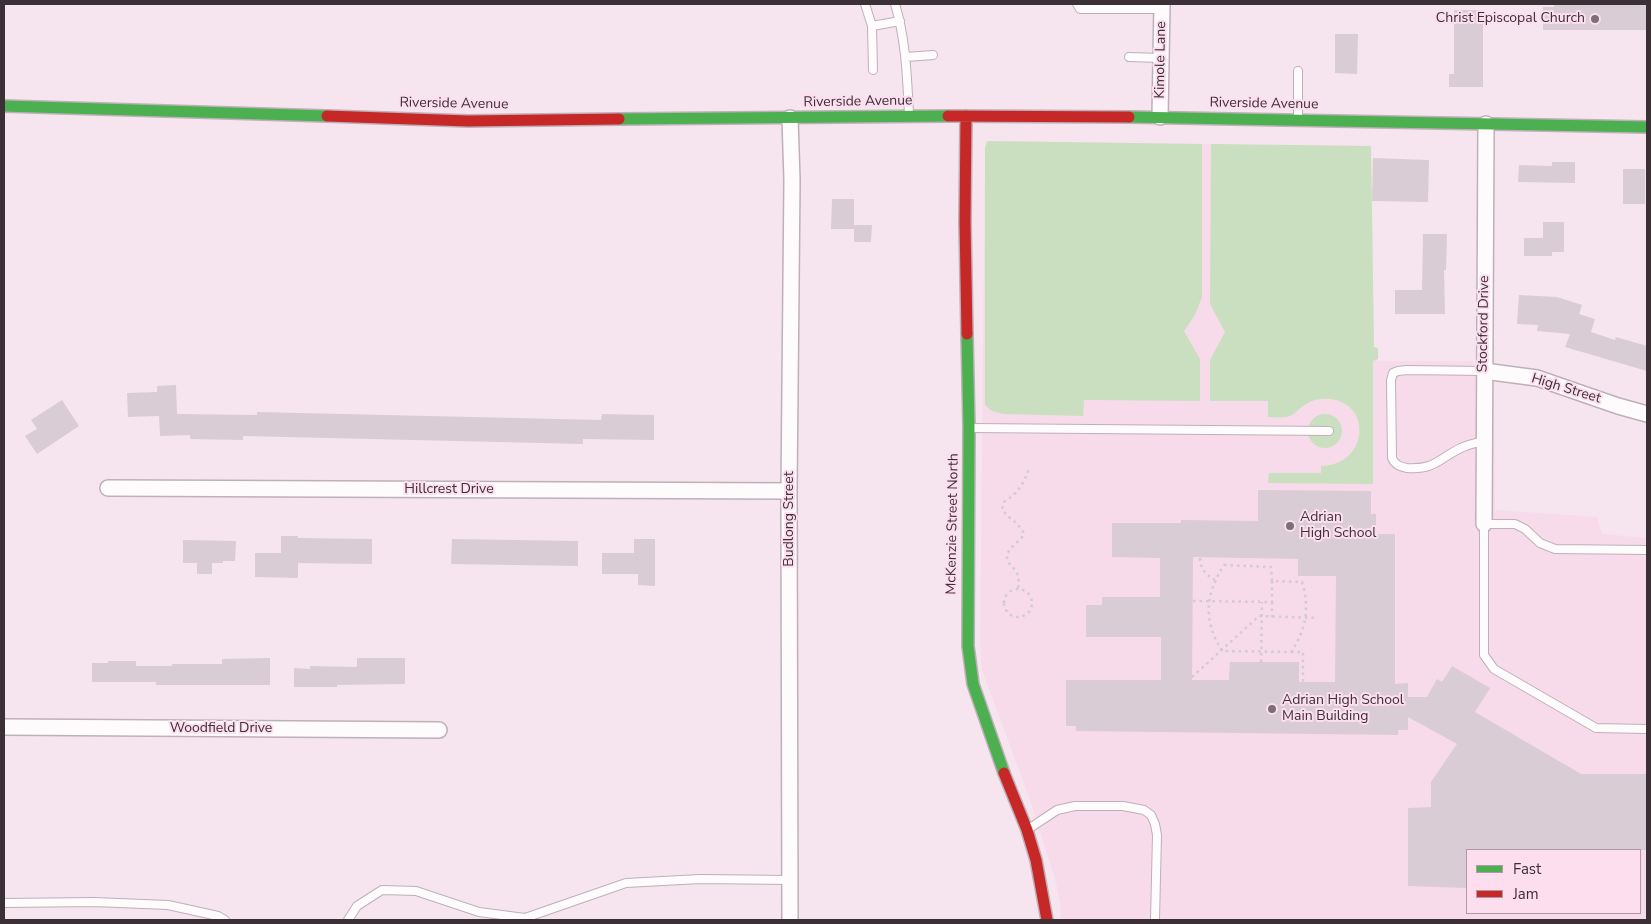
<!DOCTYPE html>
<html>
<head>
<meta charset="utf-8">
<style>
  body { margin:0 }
  #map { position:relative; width:1651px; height:924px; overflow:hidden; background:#f6e5ee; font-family:"Nunito Sans",sans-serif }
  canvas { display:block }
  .frame { position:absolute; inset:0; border:5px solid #3c3037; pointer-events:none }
  .legend { position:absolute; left:1466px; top:849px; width:175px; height:65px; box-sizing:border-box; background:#fddeee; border:1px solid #b098a5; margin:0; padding:6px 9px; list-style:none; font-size:15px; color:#3c3037 }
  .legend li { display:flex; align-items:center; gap:10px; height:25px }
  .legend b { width:25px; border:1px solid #b098a5 }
</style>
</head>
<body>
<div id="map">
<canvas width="1651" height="924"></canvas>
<div class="frame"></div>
<ul class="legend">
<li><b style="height:6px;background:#4caf50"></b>Fast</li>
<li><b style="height:6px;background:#c62828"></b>Jam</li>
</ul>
</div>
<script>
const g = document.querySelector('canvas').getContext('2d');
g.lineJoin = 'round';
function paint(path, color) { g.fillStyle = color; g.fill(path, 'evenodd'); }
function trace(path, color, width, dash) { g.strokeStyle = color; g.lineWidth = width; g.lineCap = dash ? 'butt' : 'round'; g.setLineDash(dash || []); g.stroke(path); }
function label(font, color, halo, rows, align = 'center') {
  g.font = font + ' "Nunito Sans",sans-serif'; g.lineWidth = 4; g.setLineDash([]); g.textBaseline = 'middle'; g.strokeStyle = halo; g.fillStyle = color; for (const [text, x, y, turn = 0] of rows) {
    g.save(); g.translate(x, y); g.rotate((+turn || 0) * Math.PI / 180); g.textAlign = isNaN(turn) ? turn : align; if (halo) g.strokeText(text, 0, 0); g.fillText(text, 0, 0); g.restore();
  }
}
const built = new Path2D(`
  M987,141L1371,146L1374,347L1378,361H1472L1494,397L1495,510L1597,517L1602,534L1647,538V920H1061L1060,902L1055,879L1030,800L982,670L980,648L985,148ZM1467,850H1640V913H1467Z`);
const green = new Path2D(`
  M987,141L1202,144V297L1195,315L1184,331L1200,359V401L1084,400L1083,416L1003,414L992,411L985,405V148Z
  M1211,144L1371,146L1374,347L1378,348V359L1373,361V484L1268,483L1269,473H1321V466C1365,466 1373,410 1336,400C1325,397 1312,399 1303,406C1298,410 1294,415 1287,417C1281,418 1274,417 1268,417V401H1210V360L1225,332L1210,304Z
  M1308 431a17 17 0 1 1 34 0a17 17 0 1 1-34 0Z`);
const building = new Path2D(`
  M1554,4H1647V30H1543V7H1554Z
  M1454,10H1483V87H1449V74H1454Z
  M1335,34H1358L1357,74L1335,73Z
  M1373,158L1429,160L1428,202L1372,201Z
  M1552,162H1575V183L1518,182L1519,165L1552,166Z
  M1623,169H1645V204H1623Z
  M832,199H854V229H831Z
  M1543,222H1564V252H1552V256H1524V238H1543Z
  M854,225H872L871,242H854Z
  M1423,234H1447L1446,270H1444L1445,314H1395V290H1422Z
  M1519,295L1557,297L1582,305L1579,314L1595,319L1591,332L1615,340L1616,337L1647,346V371L1565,347L1570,334L1537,331L1538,325L1517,324Z
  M176,385L177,414L257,415V412L601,420L602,414L654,415V440L583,439V444L243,436V440L190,439V435L160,436L159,416L128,417L127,393L157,392V386Z
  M62,400L79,426L37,454L25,436L37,429L31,420Z
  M1258,490L1371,491V514H1376V534H1395V684L1408,683V697H1427L1437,679L1442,682L1452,666L1490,688L1475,712L1581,774H1647V850H1467V888L1408,886V808L1431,807V782L1457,744L1408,717V730H1398V735L1076,731V726H1066V680H1161V637H1086V605H1102V597H1160V558L1112,557V523H1181V520L1258,521ZM1193,557L1298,559V576H1336L1335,682H1299V662H1230L1229,680H1192Z
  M281,536H298V538L372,539V564L298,563V578L255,577V553H281Z
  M452,539L578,541V566L451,564Z
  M634,539H655V586L638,585V574H602V553H634Z
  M183,540L236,541L235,561H223V563H212V574H197V563H183Z
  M270,658V685H156V682H92V663H108V661H136V666H172V664H222V659Z
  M357,658H405V684L337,685V687H294V668L310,669V666L357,667Z`);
const path = new Path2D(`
  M1200,558C1201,570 1205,574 1215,580
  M1224,565L1271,567L1272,581L1302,582C1310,608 1306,630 1291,652L1222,651C1203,620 1205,595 1224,565Z
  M1018,588C1022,566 1006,568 1007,556C1008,547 1020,542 1024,534C1020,523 1008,519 1002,509L1004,502C1018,493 1024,484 1029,468
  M1004 603a14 14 0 1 1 28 0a14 14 0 1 1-28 0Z
  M1193,601L1272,602V581
  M1272,602V617
  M1291,652H1303V682
  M1261,662L1262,602
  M1192,677L1259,616L1318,618`);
const lane = new Path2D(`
  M865,4L872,26L900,21
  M895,4C906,40 907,77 909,114
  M1077,4L1080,9H1162
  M872,26L873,70
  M906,57L933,55
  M1129,57L1161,58
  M1298,71V119
  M1484,371L1407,370L1398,371L1393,373L1391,380L1392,458C1395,465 1400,467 1407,468C1436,470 1439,458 1461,448C1468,444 1476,443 1484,441
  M971,428L1329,431
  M1647,550L1555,549L1540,543L1525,529L1515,524H1484V655L1494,669L1596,728L1647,729
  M1030,828L1057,810L1075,806H1123L1144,810L1151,815L1155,824L1157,835L1155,920
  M4,903L94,902L168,905L218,916L225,920
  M348,920L357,906L382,890L416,891L479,912L525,918L626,883L700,879L791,880`);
const street = new Path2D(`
  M1160,117L1162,4
  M790,118L792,180L789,491L790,920
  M1484,371L1537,378L1618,406L1647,414
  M108,488L789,491
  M1484,524L1486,124
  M4,727L439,730`);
const fast = new Path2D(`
  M4,106L327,116
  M1129,117L1647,127
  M619,119L948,116
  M967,334L969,428L968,646L973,684L1004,773`);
const jam = new Path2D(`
  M327,116L468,121L619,119
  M948,116L1129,117
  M966,116L965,222L967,334
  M1004,773L1027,830L1036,860L1047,920`);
const markers = [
  [1595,19,5,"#7d6f77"],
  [1290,526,5,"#7d6f77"],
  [1272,709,5,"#7d6f77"]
];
const poiNames = [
  ["Christ Episcopal Church",1585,19,"right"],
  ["Adrian",1300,518],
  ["High School",1300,534],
  ["Adrian High School",1282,701],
  ["Main Building",1282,717]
];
const streetNames = [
  ["Kimole Lane",1161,60,-89],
  ["Riverside Avenue",858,102,-1],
  ["Riverside Avenue",454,104,1],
  ["Riverside Avenue",1264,104,1],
  ["Stockford Drive",1484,324,-89],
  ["High Street",1566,389,17],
  ["Hillcrest Drive",449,490],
  ["Budlong Street",790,519,-90],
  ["McKenzie Street North",953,524,-89],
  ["Woodfield Drive",221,729]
];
paint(built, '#f8dbea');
paint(green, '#cadfc0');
paint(building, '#daccd4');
trace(lane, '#beb0b8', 10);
trace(street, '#beb0b8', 18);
trace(fast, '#beb0b8', 14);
trace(jam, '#beb0b8', 14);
trace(path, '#d1cbce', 2.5, [2.5, 4]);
trace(lane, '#fefbfc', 8);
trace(street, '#fefbfc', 15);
trace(fast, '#4caf50', 11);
trace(jam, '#c62828', 11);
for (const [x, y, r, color] of markers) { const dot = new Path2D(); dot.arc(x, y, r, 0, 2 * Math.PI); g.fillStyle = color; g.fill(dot); trace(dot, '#fddeee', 2); }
label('14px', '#3c3037', '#fddeee', poiNames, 'left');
label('14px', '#3c3037', '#fddeee', streetNames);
</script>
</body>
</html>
